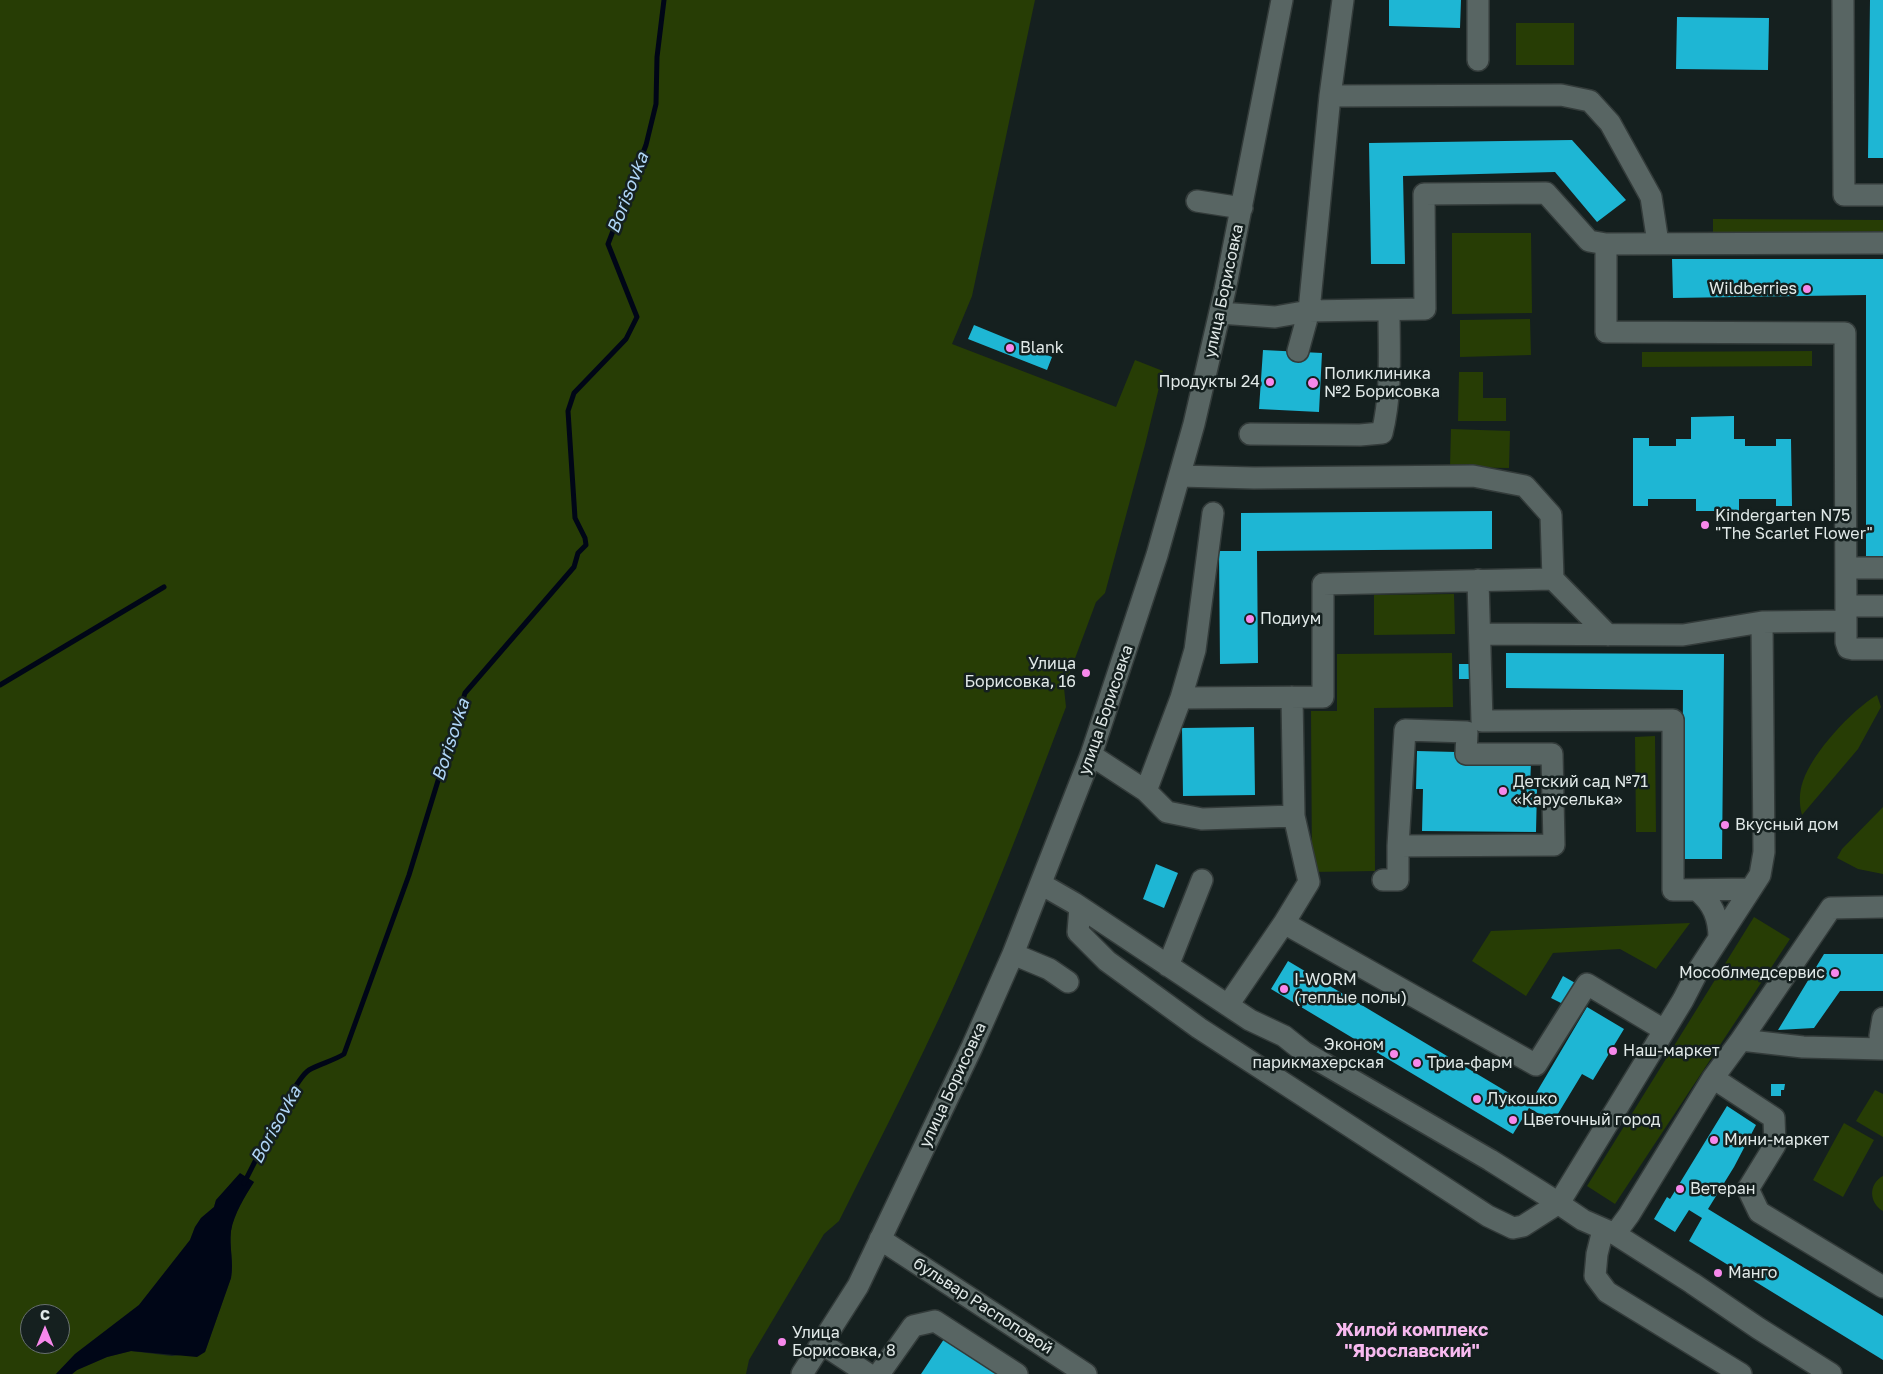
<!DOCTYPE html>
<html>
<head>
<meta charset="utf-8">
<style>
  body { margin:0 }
  #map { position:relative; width:1883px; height:1374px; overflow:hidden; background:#15201f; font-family:"Golos Text",sans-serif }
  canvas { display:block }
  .north { position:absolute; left:20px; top:1304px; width:50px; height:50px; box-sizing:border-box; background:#15201f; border:1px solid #67706f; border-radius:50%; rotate:0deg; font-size:14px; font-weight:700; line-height:20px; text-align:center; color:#e1e9e8 }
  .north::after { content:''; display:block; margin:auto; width:18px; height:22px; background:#f788eb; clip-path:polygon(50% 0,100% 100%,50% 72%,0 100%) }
</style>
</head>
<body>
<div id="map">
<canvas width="1883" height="1374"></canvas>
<div class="north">С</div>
</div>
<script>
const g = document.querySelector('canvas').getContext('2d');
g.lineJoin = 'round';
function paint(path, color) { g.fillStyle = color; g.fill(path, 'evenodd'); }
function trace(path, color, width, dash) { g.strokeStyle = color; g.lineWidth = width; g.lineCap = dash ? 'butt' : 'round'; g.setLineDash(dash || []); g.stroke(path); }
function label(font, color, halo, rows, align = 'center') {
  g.font = font + ' "Golos Text",sans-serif'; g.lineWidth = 5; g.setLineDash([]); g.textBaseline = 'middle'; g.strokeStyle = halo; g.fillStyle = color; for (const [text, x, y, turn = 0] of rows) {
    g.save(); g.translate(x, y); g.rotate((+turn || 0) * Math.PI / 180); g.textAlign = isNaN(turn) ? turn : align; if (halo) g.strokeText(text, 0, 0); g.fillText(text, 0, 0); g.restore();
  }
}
const green = new Path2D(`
  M0,0H1035L972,296L952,344L1116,407L1135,360L1163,371L1145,445L1105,593L1096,602L1064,688L1066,707C1035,788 1005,869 970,949C931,1041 884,1131 839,1221L824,1234L749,1360L746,1374H72L77,1370L107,1357L131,1351L172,1356L205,1352L231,1278C234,1262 229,1247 231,1231C233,1214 245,1196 254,1182L240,1174L216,1200L214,1207L201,1218L195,1227L190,1240L139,1305L75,1354L56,1374H0ZM30,1314H60V1344H30Z
  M1516,23H1574V65H1516Z
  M1713,219L1883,220V235L1713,234Z
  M1452,233H1531L1532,313L1452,314Z
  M1530,319L1531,355L1460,357V320Z
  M1812,351V366L1642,367V352Z
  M1459,372H1483V398H1506V421H1458Z
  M1451,429L1510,431L1509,468L1450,467Z
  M1454,594L1455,634L1374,635V595Z
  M1452,653L1453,707L1374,708L1375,871L1312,872L1311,711H1337V654Z
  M1877,695L1881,707L1858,749L1802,815C1799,804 1799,792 1803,781C1813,752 1851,711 1877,695Z
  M1655,736L1656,832H1636L1635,737Z
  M1883,807V874L1858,869L1837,858L1842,849Z
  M1754,917L1790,939L1615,1204L1587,1186Z
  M1690,923L1656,969L1620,949L1553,953L1526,996L1472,961L1491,931Z
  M1875,1090L1883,1094V1137L1856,1121Z
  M1844,1123L1874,1140L1843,1197L1813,1180Z
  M1883,1176V1211C1869,1203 1868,1184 1883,1176Z`);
const water = new Path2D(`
  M240,1173L254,1182C245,1196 234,1214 231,1231C229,1247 234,1262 231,1278L205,1352L197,1357L131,1351L107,1357L77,1370L72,1374H56L75,1354L139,1305L190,1240L195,1227L201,1218L214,1207L216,1200Z`);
const stream = new Path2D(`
  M0,685L164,587
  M244,1183C255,1163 294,1079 309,1070C319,1064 333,1061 344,1054L409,875L465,693L574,567L578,553L586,545L585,538L575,518L568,411L574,393L626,339L637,317L608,244L646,145L656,104L657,57L664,0`);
const building = new Path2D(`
  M1389,0H1461L1460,28L1389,26Z
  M1870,0H1883V158H1868Z
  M1677,17L1769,18L1768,70L1676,69Z
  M1572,140L1626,200L1597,222L1555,172L1403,176L1405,264H1371L1369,143Z
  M1672,259H1883V558L1866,559V295L1673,298Z
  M974,325L1052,357L1047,370L968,339Z
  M1263,350L1322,353L1319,412L1259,409Z
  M1734,416V439H1745V446H1776V439H1791L1792,506H1776V499H1739V511H1696V499H1648V506H1633V438H1649V446H1676V439H1691V417Z
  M1492,511V549L1257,551L1258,663L1220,664L1219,551H1241V513Z
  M1506,653L1724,654L1722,859H1682L1683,690L1506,688Z
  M1459,664H1475V679H1459Z
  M1254,727L1255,795L1183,796L1182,728Z
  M1417,751L1456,752V760L1531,761L1530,789H1537L1536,832L1422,831L1423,789H1416Z
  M1156,864L1178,873L1164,908L1143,899Z
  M1824,954H1883V991H1840L1814,1028L1778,1030Z
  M1288,961L1529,1105L1587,1007L1624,1029L1593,1080L1582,1074L1553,1122L1529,1108L1513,1134L1271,989Z
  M1563,976L1577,984L1565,1005L1551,998Z
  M1771,1084H1785L1784,1090H1781V1096H1771Z
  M1727,1106L1756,1125L1734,1167L1708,1209L1883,1316V1360L1689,1241L1702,1218L1689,1210L1675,1232L1654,1219L1667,1197L1670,1199Z
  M946,1336L1005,1374H921Z`);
const minor = new Path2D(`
  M1478,0V60
  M1843,0L1844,195H1883
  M1330,96L1343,0
  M1197,201L1242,208
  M1220,313L1275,317L1309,311L1425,309L1424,194L1546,193L1589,241L1606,244L1883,243
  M1298,351L1309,311L1330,96L1561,95L1590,101L1610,123L1651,197L1658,243
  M1250,434L1360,435L1382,433C1392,393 1389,351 1389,311
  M1180,476L1254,478L1473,476L1525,486L1551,515L1553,579L1608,635
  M1213,513L1195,650L1181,698L1146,791L1167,812L1202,819L1294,816
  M1847,568H1883
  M1478,580L1482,721L1673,720V890L1751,889L1760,875L1764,852L1762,622
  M1847,606H1883
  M1846,621V642L1848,648L1853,649H1883
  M1481,634L1683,635L1762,622L1846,621L1845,333L1606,332V244
  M1181,698L1323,697V584L1553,579
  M1091,755L1146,791
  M1383,880H1398V846L1405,730L1467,732L1466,754H1552L1554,845L1398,846
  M1041,884L1074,903L1250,1020L1284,1036L1304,1052L1490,1160L1549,1197L1583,1220L1615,1234L1692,1283L1758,1328L1831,1374
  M1697,890C1713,903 1719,918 1719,938
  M1080,907L1078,932L1107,961L1199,1028L1488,1216L1513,1228L1523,1226L1559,1203L1683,1000L1699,969L1751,889
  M1883,907L1831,908L1741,1040L1803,1047L1883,1049
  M1284,923L1309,882L1294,816L1292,697
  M1013,954L1049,969L1068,982
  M1168,966L1202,880
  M1228,1005L1284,923L1536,1065L1587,984L1664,1030
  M1883,1018L1880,1036L1883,1046
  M1713,1078L1774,1118L1775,1145L1748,1189L1759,1212L1883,1287
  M1603,1230L1597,1254L1595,1276L1607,1292L1741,1374
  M1615,1234L1629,1215L1713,1078L1741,1040
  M880,1239L1086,1374
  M821,1343L868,1374
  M802,1374L858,1286L972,1047L1013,954L1091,755L1157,555L1194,424L1225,290L1282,0
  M879,1374L913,1326L935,1321L1017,1374`);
const markers = [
  [1807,289,5,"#f788eb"],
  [1010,348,5,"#f788eb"],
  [1270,382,5,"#f788eb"],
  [1313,383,6,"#f788eb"],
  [1705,525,5,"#f788eb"],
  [1250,619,5,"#f788eb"],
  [1086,673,5,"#f788eb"],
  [1503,791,5,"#f788eb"],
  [1725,825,5,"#f788eb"],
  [1835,973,5,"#f788eb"],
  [1284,989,5,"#f788eb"],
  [1613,1051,5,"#f788eb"],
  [1394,1054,5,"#f788eb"],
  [1417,1063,5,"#f788eb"],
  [1477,1099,5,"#f788eb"],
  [1513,1120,5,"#f788eb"],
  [1714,1140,5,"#f788eb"],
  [1680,1189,5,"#f788eb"],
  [1718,1273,5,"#f788eb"],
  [782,1342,5,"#f788eb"]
];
const poiNames = [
  ["Wildberries",1797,289,"right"],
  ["Blank",1020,348],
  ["Поликлиника",1324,374],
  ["№2 Борисовка",1324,392],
  ["Продукты 24",1260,382,"right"],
  ["Kindergarten N75",1715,516],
  ["\"The Scarlet Flower\"",1715,534],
  ["Подиум",1260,619],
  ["Улица",1076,664,"right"],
  ["Борисовка, 16",1076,682,"right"],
  ["Детский сад №71",1513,782],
  ["«Каруселька»",1513,800],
  ["Вкусный дом",1735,825],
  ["Мособлмедсервис",1825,973,"right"],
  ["I-WORM",1294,980],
  ["(теплые полы)",1294,998],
  ["Эконом",1384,1045,"right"],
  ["парикмахерская",1384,1063,"right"],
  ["Наш-маркет",1623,1051],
  ["Триа-фарм",1427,1063],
  ["Лукошко",1487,1099],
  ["Цветочный город",1523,1120],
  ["Мини-маркет",1724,1140],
  ["Ветеран",1690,1189],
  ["Манго",1728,1273],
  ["Улица",792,1333],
  ["Борисовка, 8",792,1351]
];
const streetNames = [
  ["улица Борисовка",1224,291,-78],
  ["улица Борисовка",1106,710,-71],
  ["улица Борисовка",953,1085,-65],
  ["бульвар Распоповой",983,1306,33]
];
const waterNames = [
  ["Borisovka",628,193,-69],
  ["Borisovka",451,740,-72],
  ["Borisovka",276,1125,-61]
];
const neighbourhoodNames = [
  ["Жилой комплекс",1412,1330],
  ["\"Ярославский\"",1412,1351]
];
paint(green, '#273d05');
paint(water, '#000617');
trace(stream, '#000617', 5);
paint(building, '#1eb6d4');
trace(minor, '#333b3a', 24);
trace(minor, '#586563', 21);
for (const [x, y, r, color] of markers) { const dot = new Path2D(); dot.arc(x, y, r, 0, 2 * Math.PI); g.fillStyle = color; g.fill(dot); trace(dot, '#15201f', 2); }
label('16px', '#e1e9e8', '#15201f', poiNames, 'left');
label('16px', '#e1e9e8', '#15201f', streetNames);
label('italic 18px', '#b0d6f7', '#15201f', waterNames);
label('bold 18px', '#f7b9ef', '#15201f', neighbourhoodNames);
</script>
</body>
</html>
